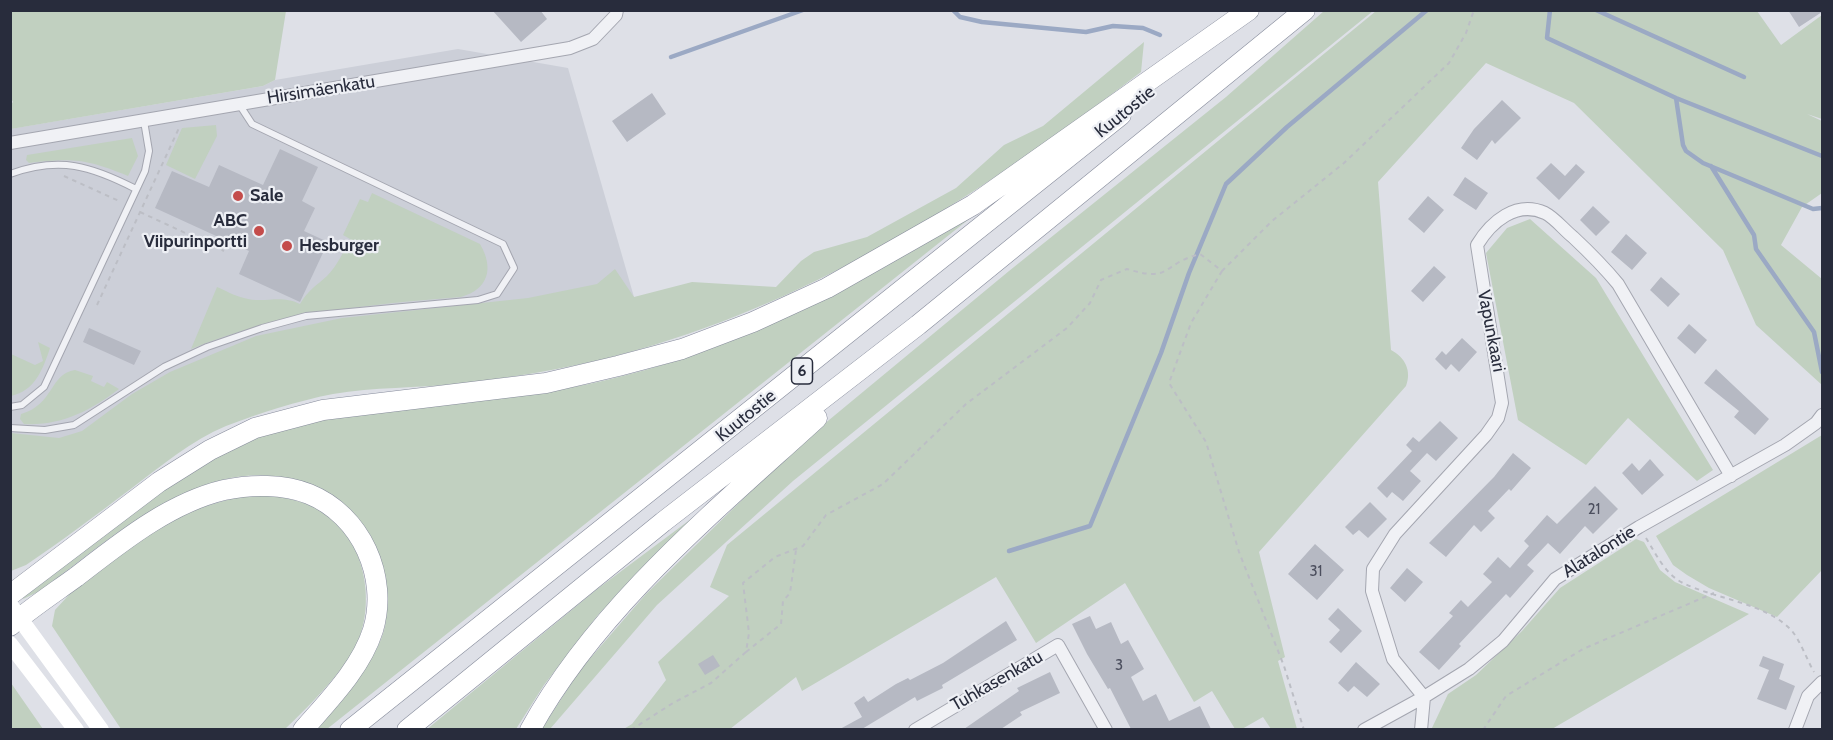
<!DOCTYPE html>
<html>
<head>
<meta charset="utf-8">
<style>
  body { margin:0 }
  #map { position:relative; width:1833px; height:740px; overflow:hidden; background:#dee0e7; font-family:Cabin,sans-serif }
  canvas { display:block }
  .frame { position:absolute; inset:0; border:12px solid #282c3c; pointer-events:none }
</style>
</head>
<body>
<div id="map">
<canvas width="1833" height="740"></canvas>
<div class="frame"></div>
</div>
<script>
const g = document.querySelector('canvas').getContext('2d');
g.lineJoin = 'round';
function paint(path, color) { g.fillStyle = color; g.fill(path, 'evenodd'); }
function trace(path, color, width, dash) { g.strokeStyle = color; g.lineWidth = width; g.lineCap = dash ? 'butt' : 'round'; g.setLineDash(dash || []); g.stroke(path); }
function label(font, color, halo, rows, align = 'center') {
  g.font = font + ' Cabin,sans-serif'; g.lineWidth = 4.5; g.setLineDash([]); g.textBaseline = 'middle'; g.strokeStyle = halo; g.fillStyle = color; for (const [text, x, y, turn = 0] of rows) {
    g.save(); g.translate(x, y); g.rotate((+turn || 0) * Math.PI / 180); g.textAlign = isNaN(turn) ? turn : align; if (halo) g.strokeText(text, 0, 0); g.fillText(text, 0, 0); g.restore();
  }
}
const built = new Path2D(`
  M458,49L568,68L634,297L312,345L11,511L10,129L263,86L275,80Z`);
const green = new Path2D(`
  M31,10H286V11L275,80L263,86L11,129V104L13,102L10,97L11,12Z
  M1324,11H1373L793,481L657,605L550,729L541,730L580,670L646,594L794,449L1009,271L1226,97Z
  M1376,11H1757L1781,45L1822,15V119L1807,114L1822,121V193L1802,207L1781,245L1822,279V385L1756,325L1723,250L1574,103L1486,63L1378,182L1391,350C1405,357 1412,371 1406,386L1259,552L1285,657L1278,661L1297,729H1271L1263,717L1242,729H1235L1212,691L1194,702L1125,583L1036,643L996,577L802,691L796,677L730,729L622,730L632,724L666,680L658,662L729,596L710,587L727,545Z
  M1144,42L1141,72C990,187 837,289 654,345C590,365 524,376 458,384C417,388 374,387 333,394C297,401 260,413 226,426C192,440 161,466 132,488C97,514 62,541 26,565L11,571V433L59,438L82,431L132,394L170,372L256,336L342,318L528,298L597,284L615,269L634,297L692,282L776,287L801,261L814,252L867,237L956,188L1004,145L1043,126Z
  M216,125L217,136L195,179L166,165L182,128Z
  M132,138L138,156L128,176C86,159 74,158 29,163L26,160L27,155Z
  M372,193L480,244C494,268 489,289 461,297C365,305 282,312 191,349L217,287C225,290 234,296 244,298C265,304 279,294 300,304C308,290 316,286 327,276C337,266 344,251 350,239L343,235L360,199L368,202Z
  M988,204L327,729H313C337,705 378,661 385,626C403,530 318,458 226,479C156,495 96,550 40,591L23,599L24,593C101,535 177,468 268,433C305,419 344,417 383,412C441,405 499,400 557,390C717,363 853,290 988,204Z
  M1530,219L1596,278L1713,470L1697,481L1628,418L1586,465L1518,420L1486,253L1507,228Z
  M38,342L50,348C43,369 35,391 11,396V354L35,365L43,361Z
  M75,370L93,376L91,381L104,387L107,382L119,389C90,411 61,426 24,424L20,419L21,414C54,405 50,373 75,370Z
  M1822,435V570L1777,617L1709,588L1687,575L1673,565L1656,536Z
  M274,495C287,499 302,501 314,507C367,531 381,612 349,658C331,684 308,707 285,729H121L52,626L55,610L78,585L165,524L185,512L241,496Z
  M707,507L598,615L544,685L516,729L426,730L596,590Z
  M1636,539L1644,542L1660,570L1675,582L1749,614L1552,729L1431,730L1448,694L1476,675L1522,631L1560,588Z
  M11,683L43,729H11Z`);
const stream = new Path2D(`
  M953,10L960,17L982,22L1086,32L1113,26L1143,28L1160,35
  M1550,10L1547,38L1676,98L1822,156
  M1596,10L1744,77
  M671,57L803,10
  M1676,98L1683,145L1686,151L1703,163L1813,209L1822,208
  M1711,166L1754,235L1756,249L1814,332L1822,372
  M1009,551L1090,526L1161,353L1189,273L1226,184L1287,127L1427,10`);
const building = new Path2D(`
  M492,10H540L547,19L521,42Z
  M1788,10H1822V12L1799,27Z
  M652,93L666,114L627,142L612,121Z
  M1502,100L1521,118L1495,144L1492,140L1477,160L1461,148L1474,129Z
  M280,149L318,167L302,201L315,208L304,231L328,242L300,302L239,274L249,251L155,208L172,171L209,187L219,165L263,185Z
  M1551,163L1565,176L1576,164L1585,172L1559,200L1536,178Z
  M1465,177L1488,193L1476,210L1453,195Z
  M1428,196L1444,210L1424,233L1408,219Z
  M1593,206L1610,222L1596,236L1580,220Z
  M1626,234L1647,253L1632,270L1611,252Z
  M1434,266L1446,277L1423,302L1411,291Z
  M1661,277L1680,294L1668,307L1650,290Z
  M1689,324L1707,340L1695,354L1677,338Z
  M89,328L141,351L134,365L83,342Z
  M1462,338L1477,352L1459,372L1451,364L1446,370L1435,359L1442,351L1446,355Z
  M1716,369L1769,419L1755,435L1734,417L1739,411L1704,383Z
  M1440,421L1458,438L1436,461L1427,453L1410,471L1421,481L1403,501L1392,492L1387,498L1377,488L1412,451L1406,445L1413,437L1419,442Z
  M1513,453L1531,468L1511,491L1509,489L1488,511L1495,518L1481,532L1474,525L1446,557L1429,543L1494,477Z
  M1650,459L1664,475L1642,495L1622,473L1632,463L1639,471Z
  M1595,486L1618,509L1593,534L1585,526L1560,554L1548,543L1527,565L1534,571L1510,598L1506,594L1459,644L1461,646L1439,670L1419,652L1453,616L1449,613L1461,600L1468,607L1492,582L1483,574L1498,557L1510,568L1529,546L1524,541L1547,515L1557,524Z
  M1370,502L1387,519L1368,538L1359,530L1353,535L1345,527Z
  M1315,544L1344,570L1317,600L1288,574Z
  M1407,568L1423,582L1405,602L1390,588Z
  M1338,608L1362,631L1341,653L1329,642L1340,630L1328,619Z
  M1090,616L1096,629L1111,622L1121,644L1128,640L1144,669L1131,677L1143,701L1156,694L1169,721L1200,706L1211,729H1131L1110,688L1108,689L1087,654L1072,624Z
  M1006,621L1017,640L942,685L943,688L917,701L915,697L862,729H840L862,717L854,703L864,696L868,702L896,684L908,678L910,680L943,663Z
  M713,655L720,666L705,675L698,664Z
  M1763,656L1784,664L1779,679L1795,686L1786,710L1757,699L1769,670L1759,666Z
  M1356,662L1380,684L1367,697L1354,686L1348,692L1338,683Z
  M1050,672L1060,693L1020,712L1022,715L1001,729H964L1019,691L1017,688Z`);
const path = new Path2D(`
  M64,176L119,201
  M140,212L224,251
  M1222,271L1191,323L1169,383L1206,442L1239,552L1284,666L1304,730
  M97,305L179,128
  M1646,538C1656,554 1665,574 1683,583C1715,599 1767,603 1792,631C1801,642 1807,660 1814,672
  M746,652L781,624L783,601L790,593L796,550
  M631,730L673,703L711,683L746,652L749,633L743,583L775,557L803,546L826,515L883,484L966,404L1067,328L1090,303L1101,280L1127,269C1172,283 1161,264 1200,254L1222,271L1272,221L1344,163L1449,63L1466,33L1474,10
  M1483,730L1506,696L1583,649L1714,593`);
const service = new Path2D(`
  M10,174C60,156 91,166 136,189
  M10,407L22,405L44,387L145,171L149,151L144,121
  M10,428L45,430L74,425L164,367L207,347L262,328L306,316L478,300L497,294L514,268L503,244L252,124L239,104`);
const minor = new Path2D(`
  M10,143L570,48L593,39L616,15L617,10
  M915,730L1058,645L1106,730
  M1364,730L1424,697L1393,659L1372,591L1373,569L1395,534L1486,435L1498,418L1502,403L1477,245C1491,222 1516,200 1545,213C1555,218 1564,230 1573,237C1589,252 1604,267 1618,284L1731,476
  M1421,730L1424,697L1469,669L1503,641L1555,579L1639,527L1785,445L1816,423L1822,415
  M1795,730L1808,696L1822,682`);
const secondary = new Path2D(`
  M10,605L101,730
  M10,644L76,730`);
const trunk = new Path2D(`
  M10,595L159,482L210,450L255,428L323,410L546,383L618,366L682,349L753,322L827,288L973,205L1249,10
  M10,626C31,608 54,593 76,577C120,543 169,503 224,490C251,484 284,484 309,494C361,515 389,577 373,630C361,668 329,700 303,730
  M350,730L1121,115
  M407,730L663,522L918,325L1305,10
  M530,730C597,608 715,511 817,418`);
const markers = [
  [238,196,6,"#c44c4b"],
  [259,231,6,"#c44c4b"],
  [287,246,6,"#c44c4b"]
];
const numberNames = [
  ["21",1594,510],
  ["31",1316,572],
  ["3",1119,666]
];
const shields = [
  [802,371,21]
];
const shieldNames = [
  ["6",802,371]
];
const streetNames = [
  ["Hirsimäenkatu",321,90,-9],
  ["Kuutostie",1125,112,-39],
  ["Vapunkaari",1491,331,79],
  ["Kuutostie",746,416,-39],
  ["Alatalontie",1599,552,-32],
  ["Tuhkasenkatu",997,681,-30]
];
const poiNames = [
  ["Sale",250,196],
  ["ABC",247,221,"right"],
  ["Viipurinportti",247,242,"right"],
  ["Hesburger",299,246]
];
paint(built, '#cccfd8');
paint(green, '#c1d0c0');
trace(stream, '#9ba9c4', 4.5);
paint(building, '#b6b9c3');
trace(service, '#a4a6b0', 8);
trace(minor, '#a4a6b0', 14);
trace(trunk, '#878c9c', 21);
trace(path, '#bcbec5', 2, [4.5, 4.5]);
trace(service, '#f0f1f5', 6);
trace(minor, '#f0f1f5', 12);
trace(secondary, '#fff', 16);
trace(trunk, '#fff', 20);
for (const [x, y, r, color] of markers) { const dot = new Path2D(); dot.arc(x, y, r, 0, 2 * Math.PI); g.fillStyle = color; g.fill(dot); trace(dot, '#edeff4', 2); }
label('15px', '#4c4f5e', null, numberNames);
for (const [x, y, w] of shields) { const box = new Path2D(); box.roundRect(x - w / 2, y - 13, w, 26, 4.5); g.fillStyle = '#edeff4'; g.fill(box); trace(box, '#282c3c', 1.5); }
label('bold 16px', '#282c3c', null, shieldNames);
label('18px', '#282c3c', '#edeff4', streetNames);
label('bold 18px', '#282c3c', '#edeff4', poiNames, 'left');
</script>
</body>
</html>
